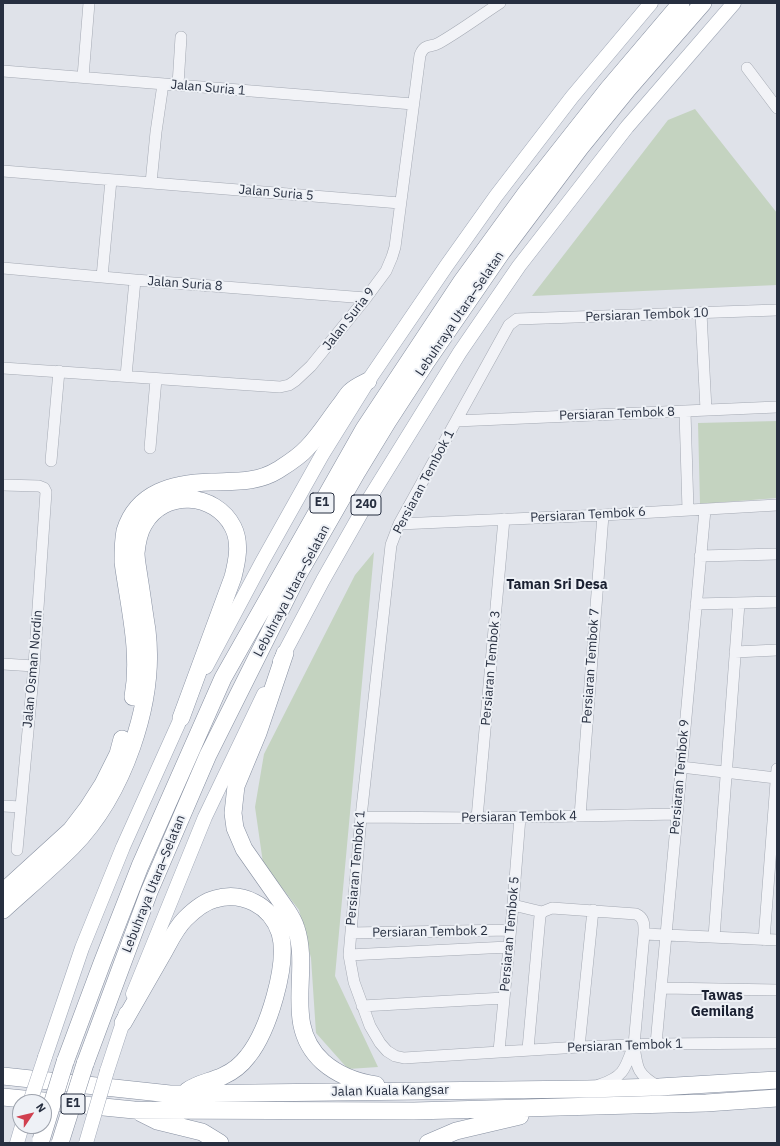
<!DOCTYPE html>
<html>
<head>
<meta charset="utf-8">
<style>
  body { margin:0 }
  #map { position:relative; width:780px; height:1146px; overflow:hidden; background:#dfe2e9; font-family:"IBM Plex Sans",sans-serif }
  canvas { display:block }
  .frame { position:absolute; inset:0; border:4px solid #272f40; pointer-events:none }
  .north { position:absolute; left:12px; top:1094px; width:40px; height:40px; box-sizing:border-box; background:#eef1f6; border:1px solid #9ea3ad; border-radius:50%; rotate:55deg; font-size:11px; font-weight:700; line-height:16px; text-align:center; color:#272f40 }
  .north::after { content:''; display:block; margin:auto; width:14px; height:18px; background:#d1404f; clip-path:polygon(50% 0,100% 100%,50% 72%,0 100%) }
</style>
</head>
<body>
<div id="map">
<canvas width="780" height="1146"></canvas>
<div class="frame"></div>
<div class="north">N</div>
</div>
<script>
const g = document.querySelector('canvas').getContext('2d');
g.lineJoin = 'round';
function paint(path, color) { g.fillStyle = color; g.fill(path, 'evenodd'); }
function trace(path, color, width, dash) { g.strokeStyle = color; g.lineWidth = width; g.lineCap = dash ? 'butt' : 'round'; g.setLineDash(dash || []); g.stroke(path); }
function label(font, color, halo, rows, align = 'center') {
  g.font = font + ' "IBM Plex Sans",sans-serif'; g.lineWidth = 4; g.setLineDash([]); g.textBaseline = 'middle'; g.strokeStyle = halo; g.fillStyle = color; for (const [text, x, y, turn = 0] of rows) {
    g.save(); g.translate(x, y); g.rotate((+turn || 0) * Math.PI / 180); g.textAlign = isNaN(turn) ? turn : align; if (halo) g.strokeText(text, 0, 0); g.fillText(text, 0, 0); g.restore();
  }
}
const green = new Path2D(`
  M695,109L777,213V285L532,296L668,120Z
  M777,421V498L700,504L698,423Z
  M374,552L335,976L378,1067L348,1069L316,1033L311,958L299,910L263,863L255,807L264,754L355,575Z`);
const minor = new Path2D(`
  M747,68L777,108
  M3,71L413,104
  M83,77L89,3
  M178,85L181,37
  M3,171L400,203
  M151,183L156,132L163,84
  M3,268L135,280L366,298
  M102,277L111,180
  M777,310L517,319L509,325L399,524L391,545L361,817L349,955L354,982L370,1026L380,1043L387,1051L395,1056L404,1058L579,1047L656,1044L777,1043
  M701,313L706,410
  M3,368L280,387L289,385L295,381L311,366L366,298L386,271L392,257L395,247L420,55C425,43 430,48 439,43C460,31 480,16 500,3
  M126,376L135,280
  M685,412L688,510
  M456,421L777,407
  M150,448L156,379
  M51,461L59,371
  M3,485L39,486L44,488L46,492L34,666L17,850
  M399,524L603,515L777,505
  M700,556L777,554
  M696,604L777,602
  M735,652L777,650
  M3,664L34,666
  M681,767L776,778
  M3,806L21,807
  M580,816L603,515
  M361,817L477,818L677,814
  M477,818L504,519
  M513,905L542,912
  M351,933L510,930
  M714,937L739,603
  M764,940L777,769
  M349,955L508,947
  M662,988L777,990
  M362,1006L504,998
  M656,1044L705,510
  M579,1047L593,910
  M528,1049L540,916L542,912L552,908L636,914C645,918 644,925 644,934
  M499,1051L513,905L520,817
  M599,1085C623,1077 625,1070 633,1047
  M659,1087C637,1074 637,1069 634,1045L644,934L777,940`);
const major = new Path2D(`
  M280,661L323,580L369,499L460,352L519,266L627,127L734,3
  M206,667L262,562L322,455L368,381L447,265L496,196L572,97L651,3
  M133,994L205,817L264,694
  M45,1057L82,948L123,847L185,709
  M107,1071L126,1013
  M17,1143L22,1126`);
const highway = new Path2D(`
  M285,653L258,733L236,786L233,813L235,828L244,849L286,909C290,915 294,921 296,928C311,973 282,1025 323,1062C338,1075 356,1082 376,1085
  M133,697C141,652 129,607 123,562C123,552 123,541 125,531C137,492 174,483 211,482C235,481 257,483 278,470C289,463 299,457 307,448C320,435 330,418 341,404C344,400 347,395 350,392C355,387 362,384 368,381
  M3,892L71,830L87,809L103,784L118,754L122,739
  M3,910C26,889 50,869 72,847C123,795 156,703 147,630C144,612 142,595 139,577C138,569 136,560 136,553C137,543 139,532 144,524C164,489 215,492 233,527C241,543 237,561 233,577L181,718
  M123,1023C136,1000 149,978 162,955C169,943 175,929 185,919C193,911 203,902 215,899C242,891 271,905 280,933C289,964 268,1031 248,1056C242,1064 232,1072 223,1076C210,1082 198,1083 187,1091
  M65,1062L102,963L140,866L223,678L364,429L462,281L526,193L608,89L681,3
  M85,1064L149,892L208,755L298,575L357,472L388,421L425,364L502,252L580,148L628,89L703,3
  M3,1076L170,1094L587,1089L659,1087L777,1080
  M3,1097L134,1110L414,1111L706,1103L777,1098
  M141,1113L157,1121L202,1132L220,1143
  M428,1143L456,1131L520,1116`);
const majorBridge = new Path2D(`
  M30,1102L45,1057
  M86,1143L107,1071`);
const highwayBridge = new Path2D(`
  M41,1140L65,1062
  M60,1143L85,1064`);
const shields = [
  [322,503,24],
  [366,505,30],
  [73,1104,24]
];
const shieldNames = [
  ["E1",322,503],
  ["240",366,505],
  ["E1",73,1104]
];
const streetNames = [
  ["Jalan Suria 1",208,88,5],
  ["Jalan Suria 5",276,193,5],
  ["Jalan Suria 8",185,284,4],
  ["Lebuhraya Utara–Selatan",460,314,-56],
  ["Persiaran Tembok 10",647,315,-2],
  ["Jalan Suria 9",349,319,-52],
  ["Persiaran Tembok 8",617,414,-2],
  ["Persiaran Tembok 1",424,482,-62],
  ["Persiaran Tembok 6",588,515,-3],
  ["Lebuhraya Utara–Selatan",292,591,-62],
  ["Persiaran Tembok 7",591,666,-86],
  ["Persiaran Tembok 3",491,668,-85],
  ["Jalan Osman Nordin",33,669,-85],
  ["Persiaran Tembok 9",680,777,-85],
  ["Persiaran Tembok 4",519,817,-1],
  ["Persiaran Tembok 1",356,868,-85],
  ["Lebuhraya Utara–Selatan",154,884,-68],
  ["Persiaran Tembok 2",430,932,-1],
  ["Persiaran Tembok 5",510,934,-85],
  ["Persiaran Tembok 1",625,1046,-2],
  ["Jalan Kuala Kangsar",390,1091,-1]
];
const neighbourhoodNames = [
  ["Taman Sri Desa",557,585],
  ["Tawas",722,996],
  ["Gemilang",722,1012]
];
paint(green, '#c4d3c0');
trace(minor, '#a4a9b3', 12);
trace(major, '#9ea6b5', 15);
trace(highway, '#868fa0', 18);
trace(minor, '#f2f3f7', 11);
trace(major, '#fff', 14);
trace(highway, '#fff', 17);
trace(majorBridge, '#9ea6b5', 15, []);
trace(highwayBridge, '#868fa0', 18, []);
trace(majorBridge, '#fff', 14);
trace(highwayBridge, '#fff', 17);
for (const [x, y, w] of shields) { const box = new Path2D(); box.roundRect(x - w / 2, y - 10, w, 20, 3); g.fillStyle = '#eef1f6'; g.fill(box); trace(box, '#272f40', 1); }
label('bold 12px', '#272f40', null, shieldNames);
label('13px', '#272f40', '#eef1f6', streetNames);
label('bold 14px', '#1a2031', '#eef1f6', neighbourhoodNames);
</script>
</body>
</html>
